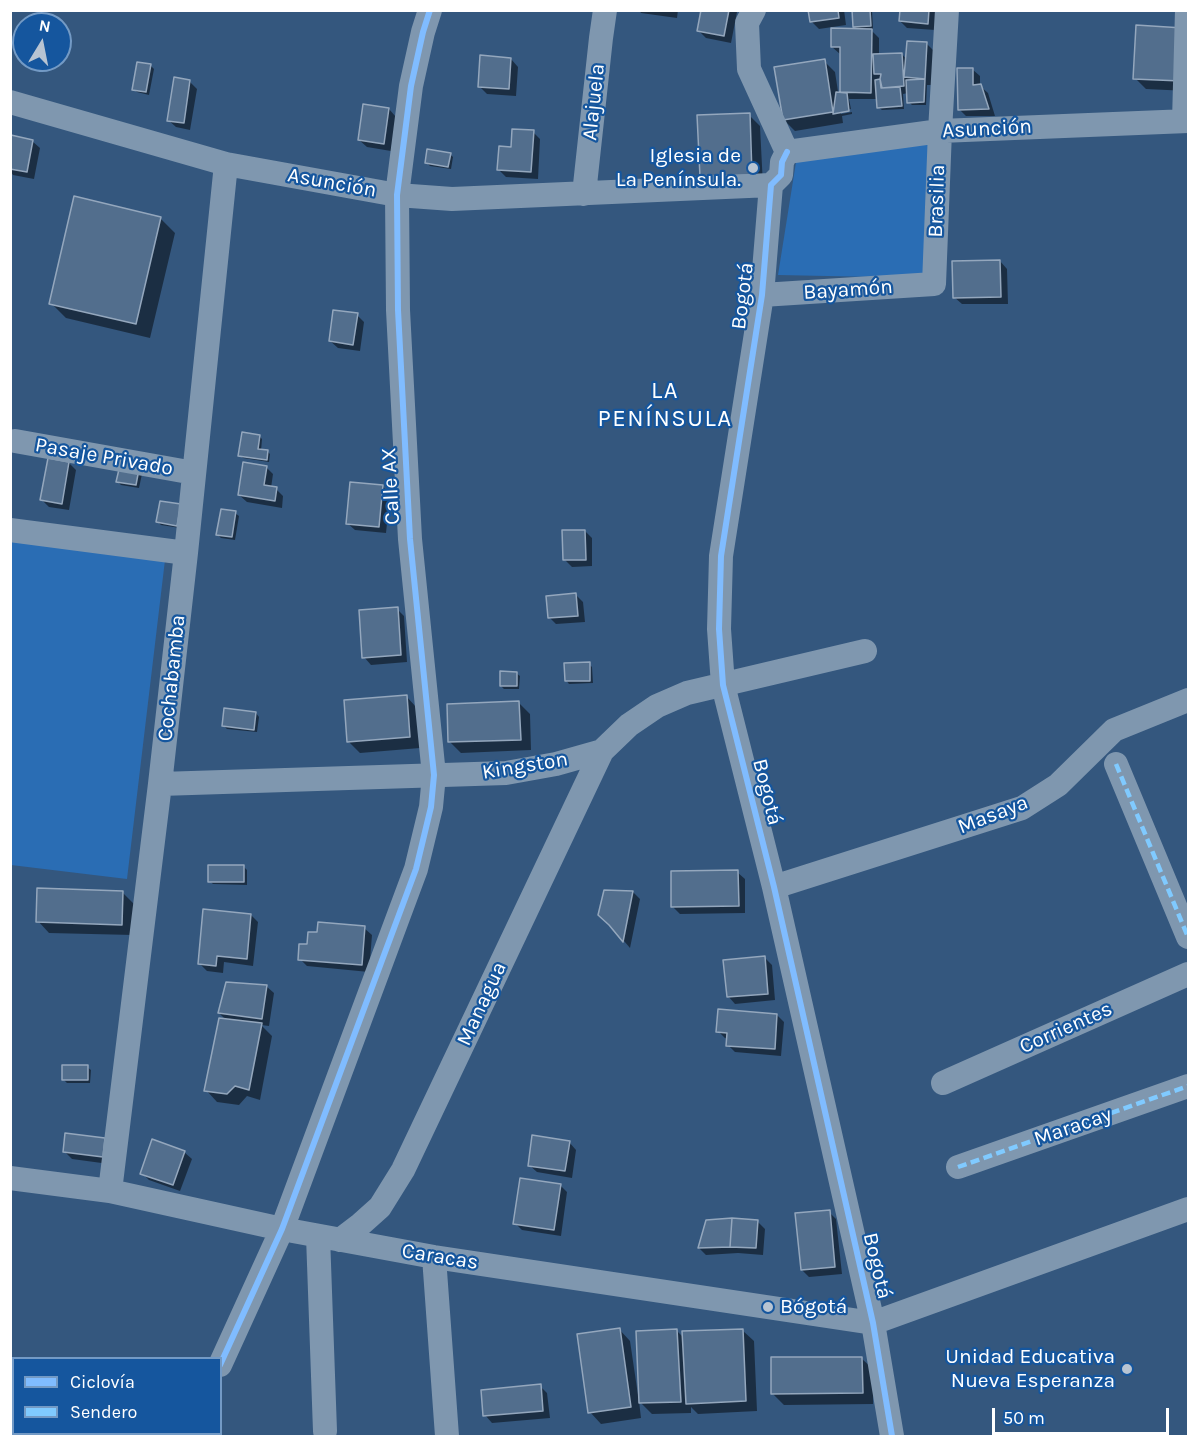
<!DOCTYPE html>
<html>
<head>
<meta charset="utf-8">
<style>
  body { margin:0 }
  #map { position:relative; width:1199px; height:1447px; overflow:hidden; background:#34577e; font-family:Karla,sans-serif }
  canvas { display:block }
  .frame { position:absolute; inset:0; border:12px solid #fff; pointer-events:none }
  .legend { position:absolute; left:12px; top:1357px; width:210px; height:78px; box-sizing:border-box; background:#15569e; border:2px solid #739ac5; margin:0; padding:8px 10px; list-style:none; font-size:18px; color:#fff }
  .legend li { display:flex; align-items:center; gap:12px; height:30px }
  .legend b { width:30px; border:2px solid #739ac5 }
  .north { position:absolute; left:12px; top:12px; width:60px; height:60px; box-sizing:border-box; background:#15569e; border:2px solid #739ac5; border-radius:50%; rotate:10deg; font-size:16px; font-weight:700; line-height:24px; text-align:center; color:#fff }
  .north::after { content:''; display:block; margin:auto; width:21px; height:27px; background:#b8c4d2; clip-path:polygon(50% 0,100% 100%,50% 72%,0 100%) }
  .scale { position:absolute; left:992px; top:1408px; width:177px; height:27px; box-sizing:border-box; border:3px solid #fff; border-top:0; padding-left:8px; font-size:18px; line-height:21px; white-space:nowrap; color:#fff; -webkit-text-stroke:4px #15569e; paint-order:stroke }
</style>
</head>
<body>
<div id="map">
<canvas width="1199" height="1447"></canvas>
<div class="frame"></div>
<ul class="legend">
<li><b style="height:8px;background:#80bcff"></b>Ciclovía</li>
<li><b style="height:8px;background:#80caff"></b>Sendero</li>
</ul>
<div class="north">N</div>
<div class="scale">50 m</div>
</div>
<script>
const g = document.querySelector('canvas').getContext('2d');
g.lineJoin = 'round';
function paint(path, color) { g.fillStyle = color; g.fill(path, 'evenodd'); }
function trace(path, color, width, dash) { g.strokeStyle = color; g.lineWidth = width; g.lineCap = dash ? 'butt' : 'round'; g.setLineDash(dash || []); g.stroke(path); }
function label(font, color, halo, rows, align = 'center') {
  g.font = font + ' Karla,sans-serif'; g.lineWidth = 4.5; g.setLineDash([]); g.textBaseline = 'middle'; g.strokeStyle = halo; g.fillStyle = color; for (const [text, x, y, turn = 0] of rows) {
    g.save(); g.translate(x, y); g.rotate((+turn || 0) * Math.PI / 180); g.textAlign = isNaN(turn) ? turn : align; if (halo) g.strokeText(text, 0, 0); g.fillText(text, 0, 0); g.restore();
  }
}
const green = new Path2D(`
  M931,144L925,278L778,275L797,156Z
  M11,541L165,560L127,879L11,865Z`);
const shadow = new Path2D(`
  M639,10H678L677,18L641,13Z
  M703,10H736L737,12L731,43L706,38L699,31Z
  M810,10H844L846,25L819,29L811,21Z
  M854,10H872L873,29H870L879,38V55L902,54L907,60L927,44L934,51L931,85H927L926,105H912L909,102L908,93L903,94L904,109L882,110L878,107V99H849L851,109L841,111V114L852,112V114L842,116L843,123L795,131L784,120L824,61L835,72L839,98H841L842,54H840L832,47L859,30L855,27Z
  M901,10H937L935,30L907,28L900,21Z
  M1188,36V91L1146,89L1135,78Z
  M511,59L518,67L516,96L487,94L479,86Z
  M150,65L154,69L149,95L137,92L133,89Z
  M972,69L980,76V86L988,93L995,116H966L959,109Z
  M190,82L197,89L190,130L176,127L168,120Z
  M389,109L396,117L391,151L367,147L359,140Z
  M749,115L760,126L763,186L712,188Z
  M533,132L540,139L538,179L506,177L499,170L513,149Z
  M10,138L12,140L32,141L40,148L34,179L13,175L11,172L10,173Z
  M450,154L453,157L451,169L430,166L426,162Z
  M160,218L175,233L150,338L66,318L51,303Z
  M1000,261L1007,269L1008,304H962L954,297Z
  M357,315L364,322L360,351L338,348L330,341Z
  M259,436L262,439L261,451H267L270,454L269,462L243,458L240,455Z
  M69,463L76,470L69,510L49,507L42,500Z
  M266,467L273,474L271,488L276,489L283,496L282,508L247,502L239,495Z
  M142,474L139,488L121,485L118,482Z
  M382,486L390,494L386,533L355,530L347,523Z
  M180,506V528L161,525L158,522Z
  M235,513L239,516L235,540L221,538L218,535Z
  M585,531L592,538V566L572,567L564,559Z
  M576,595L583,602L585,622L556,624L549,617Z
  M397,609L404,616L407,662L371,665L364,657Z
  M589,664L592,667L593,683L569,684L566,680Z
  M516,673L520,676L519,689H504L501,686Z
  M406,696L417,708L420,748L360,753L349,742Z
  M519,703L530,714L531,750L461,753L450,742Z
  M256,713L259,717L257,732L227,729L224,726Z
  M244,867L247,870V885L213,884L210,881Z
  M737,872L745,879V913L680,914L673,907Z
  M605,891L633,892L640,899L630,948L613,928Z
  M123,893L134,904L133,935L49,933L38,921Z
  M251,915L258,922L253,966L224,962L223,973L207,971L200,964Z
  M364,928L372,935L369,972L307,966L300,959L308,946Z
  M765,958L772,965L775,1000L735,1004L728,996Z
  M266,986L274,993L269,1026L261,1025L272,1036L260,1100L247,1096L239,1105L217,1102L206,1090L227,1021L219,1013Z
  M777,1015L784,1022L781,1056L735,1052L728,1045V1039L725,1038L718,1031Z
  M87,1067L91,1070L90,1083H67L64,1080Z
  M104,1140L109,1164L72,1159L64,1151Z
  M569,1142L576,1150L572,1178L537,1172L529,1165Z
  M184,1152L192,1159L180,1191L149,1180L142,1173Z
  M560,1185L567,1192L561,1236L522,1230L515,1223Z
  M829,1212L836,1219L842,1274L809,1277L802,1270Z
  M758,1222L765,1229L763,1255L738,1253L706,1255L699,1248Z
  M619,1329L630,1341L638,1395L640,1394L677,1331L684,1338L742,1330L754,1341L757,1411L698,1414L691,1407V1413L652,1414L639,1401L641,1418L601,1424L590,1412Z
  M861,1358L873,1369V1404L784,1405L773,1394Z
  M540,1386L547,1393L550,1418L492,1423L485,1415Z`);
const building = new Path2D(`
  M701,10H729L724,36L697,31Z
  M808,10H838L839,18L810,22Z
  M852,10H870L871,26L853,27Z
  M900,10H929L928,24L899,21Z
  M1136,25L1183,28L1181,81L1133,79Z
  M831,28L872,29L871,93L840,92V47H831Z
  M907,41L927,42L925,79L904,77Z
  M902,53L904,86L882,88L880,79L881,74H874L873,54Z
  M480,55L511,58L509,89L478,87Z
  M825,59L833,112L783,120L774,67Z
  M137,62L151,64L146,92L132,90Z
  M957,68H973V85L981,84L989,109L958,110Z
  M174,77L190,80L184,123L167,121Z
  M880,79L881,88L900,87L902,106L877,108L875,80Z
  M925,79L924,102L907,103L906,80Z
  M836,92L847,93L849,111L833,114Z
  M363,104L389,108L384,144L358,140Z
  M750,113L752,175L700,177L697,115Z
  M512,129L534,130L531,172L497,170L499,146L511,147Z
  M11,135L33,140L27,172L10,169Z
  M427,149L451,153L448,167L425,163Z
  M74,196L161,217L136,324L49,304Z
  M1000,260L1001,297L953,298L952,261Z
  M333,310L358,313L353,345L329,341Z
  M242,432L260,435L258,449L268,450L267,460L238,456Z
  M48,458L69,462L62,504L40,500Z
  M243,462L267,466L264,485L277,487L275,501L238,495Z
  M120,465L139,469L136,485L116,482Z
  M350,482L383,485L379,527L346,524Z
  M160,501L181,504L177,526L156,522Z
  M221,509L236,511L232,537L216,535Z
  M562,530H585L586,560H563Z
  M576,593L578,616L548,618L546,596Z
  M398,607L401,655L362,658L359,610Z
  M590,662V681H565L564,663Z
  M500,671L517,672V686H500Z
  M407,695L410,737L347,742L344,700Z
  M519,701L521,740L448,742L447,704Z
  M224,708L256,712L254,730L222,726Z
  M208,865H244V882H208Z
  M738,870L739,906L671,907V871Z
  M37,888L123,891L122,925L36,922Z
  M604,890L633,891L623,942L609,925L598,915Z
  M203,909L251,914L247,959L217,956L216,966L198,964Z
  M318,922L365,926L362,965L298,960L299,944H307L308,932H317Z
  M765,956L768,994L727,997L723,960Z
  M226,982L267,985L262,1019L218,1013Z
  M718,1009L777,1014L775,1049L726,1046L727,1033L716,1032Z
  M219,1018L262,1023L249,1090L235,1086L227,1094L204,1091Z
  M62,1065H88V1080H62Z
  M65,1133L105,1138L103,1157L63,1152Z
  M532,1135L570,1141L565,1171L528,1166Z
  M152,1139L185,1151L173,1185L140,1174Z
  M520,1178L561,1184L554,1230L513,1224Z
  M830,1210L835,1267L801,1270L795,1213Z
  M732,1218L730,1247L698,1248L706,1220Z
  M732,1218L758,1220L756,1248L730,1247Z
  M620,1328L631,1407L588,1413L577,1334Z
  M677,1329L681,1402L639,1403L636,1331Z
  M743,1329L746,1401L686,1404L682,1331Z
  M771,1357H862L863,1393L771,1394Z
  M541,1384L543,1411L483,1416L481,1390Z`);
const minor = new Path2D(`
  M754,10L747,23L749,69L787,152
  M10,102L226,164L397,195L452,199L771,185
  M1184,121L1187,10
  M787,152L782,162L781,175L771,185L762,295L721,556L719,629L723,685L774,887L873,1323L892,1436
  M787,152L940,131L1188,121
  M584,194L601,38L605,10
  M762,295L934,284L940,131L947,10
  M15,441L194,473
  M10,530L186,553
  M1116,764L1188,937
  M160,784L506,773L556,764L602,751L629,725L657,706L687,693L865,651
  M774,887L1022,808L1058,785L1114,730L1188,700
  M943,1083L1188,974
  M958,1167L1188,1086
  M10,1178L110,1191L282,1229L434,1257L873,1323L1188,1209
  M110,1191L160,784L186,553L226,164
  M318,1236L325,1431
  M340,1240L361,1224L380,1207L403,1170L602,751
  M434,1257L447,1436
  M220,1365L282,1229L416,869L431,807L434,775L410,539L398,310L397,195L411,86L423,32L430,10
  M189,1436L190,1434`);
const quiet = new Path2D(`
  M1116,764L1188,937
  M958,1167L1188,1086`);
const cycleway = new Path2D(`
  M787,152L782,162L781,175L771,185L762,295L721,556L719,629L723,685L774,887L873,1323L892,1436
  M220,1365L282,1229L416,869L431,807L434,775L410,539L398,310L397,195L411,86L423,32L430,10`);
const markers = [
  [753,168,6,"#b8c4d2"],
  [768,1307,6,"#b8c4d2"],
  [1127,1369,6,"#b8c4d2"]
];
const streetNames = [
  ["Alajuela",594,102,-84],
  ["Asunción",987,129,-3],
  ["Asunción",332,183,10],
  ["Brasilia",937,201,-88],
  ["Bayamón",848,290,-4],
  ["Bogotá",743,296,-83],
  ["Pasaje Privado",104,457,10],
  ["Calle AX",391,486,-93],
  ["Cochabamba",172,678,-84],
  ["Kingston",525,766,-9],
  ["Bogotá",767,792,76],
  ["Masaya",993,815,-21],
  ["Managua",482,1004,-65],
  ["Corrientes",1066,1028,-24],
  ["Maracay",1073,1127,-19],
  ["Caracas",440,1257,9],
  ["Bogotá",877,1266,77]
];
const poiNames = [
  ["Iglesia de",741,156],
  ["La Península.",741,180],
  ["Bógotá",780,1307,"left"],
  ["Unidad Educativa",1115,1357],
  ["Nueva Esperanza",1115,1381]
];
const quarterNames = [
  ["LA",665,391],
  ["PENÍNSULA",665,419]
];
paint(green, '#2a6db4');
paint(shadow, '#0007');
paint(building, '#526e8d');
trace(building, '#94a7bd', 1.5);
trace(minor, '#7f97af', 24);
trace(quiet, '#80caff', 4.5, [9, 4.5]);
trace(cycleway, '#80bcff', 6);
for (const [x, y, r, color] of markers) { const dot = new Path2D(); dot.arc(x, y, r, 0, 2 * Math.PI); g.fillStyle = color; g.fill(dot); trace(dot, '#15569e', 2); }
label('21px', '#fff', '#15569e', streetNames);
label('21px', '#fff', '#15569e', poiNames, 'right');
g.letterSpacing = '1.5px';
label('24px', '#fff', '#15569e', quarterNames);
g.letterSpacing = '0px';
</script>
</body>
</html>
